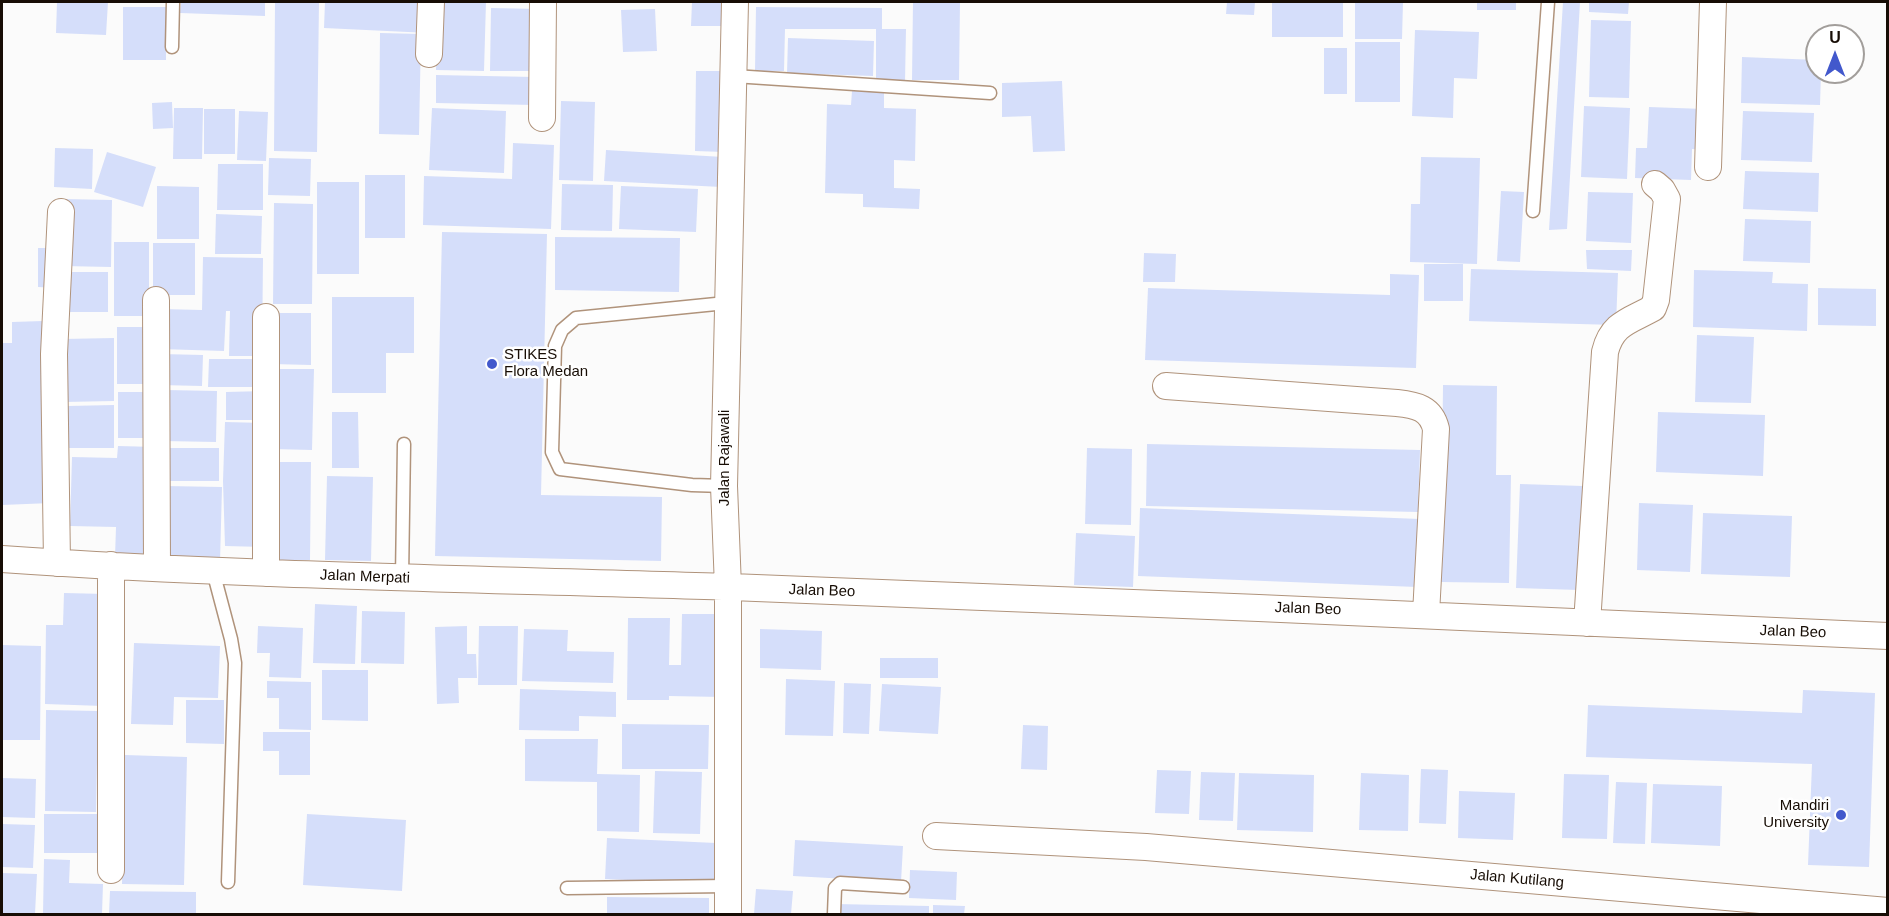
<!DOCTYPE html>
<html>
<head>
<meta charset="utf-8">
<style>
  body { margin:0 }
  #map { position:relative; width:1889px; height:916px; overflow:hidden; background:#fbfbfb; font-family:Arial,sans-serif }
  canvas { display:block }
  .frame { position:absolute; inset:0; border:3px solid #170d05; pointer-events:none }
  .north { position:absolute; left:1805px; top:24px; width:60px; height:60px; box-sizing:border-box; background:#fff; border:2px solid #a29e9b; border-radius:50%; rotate:0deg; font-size:16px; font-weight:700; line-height:24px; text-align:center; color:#170d05 }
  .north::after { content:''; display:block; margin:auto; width:21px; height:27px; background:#4258cc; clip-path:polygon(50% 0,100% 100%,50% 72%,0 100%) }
</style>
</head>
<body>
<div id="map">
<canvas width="1889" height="916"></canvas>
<div class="frame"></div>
<div class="north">U</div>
</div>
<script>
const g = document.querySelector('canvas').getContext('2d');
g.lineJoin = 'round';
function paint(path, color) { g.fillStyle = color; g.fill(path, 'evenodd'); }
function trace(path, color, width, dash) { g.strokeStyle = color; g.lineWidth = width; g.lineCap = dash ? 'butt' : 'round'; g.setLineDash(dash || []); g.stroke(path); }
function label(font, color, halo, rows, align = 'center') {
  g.font = font + ' Arial,sans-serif'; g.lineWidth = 5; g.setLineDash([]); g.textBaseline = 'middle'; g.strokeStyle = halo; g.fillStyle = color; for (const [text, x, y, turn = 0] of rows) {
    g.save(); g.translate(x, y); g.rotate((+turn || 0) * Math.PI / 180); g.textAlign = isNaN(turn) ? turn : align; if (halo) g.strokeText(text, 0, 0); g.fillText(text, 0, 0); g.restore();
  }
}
const building = new Path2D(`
  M57,2H108L106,35L56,33Z
  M181,2H265V16L180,13Z
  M275,2H319L317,152L274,151Z
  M325,2H430L429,33L324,28Z
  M438,2H486L484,71L436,70Z
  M692,2H722L721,26H691Z
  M913,2H960L959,80H912Z
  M1227,2H1255L1254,15L1226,14Z
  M1272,2H1343V37H1272Z
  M1355,2H1403L1402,39H1355Z
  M1477,2H1516V10H1477Z
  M1563,2H1580L1567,229L1549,230Z
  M1589,2H1629L1628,14L1589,12Z
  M123,7H166V60H123Z
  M756,7L882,8V29H906L905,82H876V29H785L784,71H755Z
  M491,8L539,9V71H490Z
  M655,9L657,51L623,52L621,10Z
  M1591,20L1631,21L1629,98L1589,97Z
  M1415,30L1479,32L1477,79L1454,78L1453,118L1412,116Z
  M380,33L421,34L419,135L379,134Z
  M788,38L874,41L873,76L787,73Z
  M1355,42H1400V102H1355Z
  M1324,48H1347V94H1324Z
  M1742,57L1817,60V72H1821L1820,105L1741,103Z
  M696,71H725L724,152L695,151Z
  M436,75L534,77V105L436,103Z
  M1062,81L1065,151L1033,152L1031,116L1002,117V83Z
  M852,91H884V108L916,109L915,161L894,160V188L920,189L919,209L863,207V194L825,193L827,104L851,105Z
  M561,101L595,102L593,181L559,180Z
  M172,102L173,128L153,129L152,103Z
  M1584,106L1630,108L1627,179L1581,177Z
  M1649,107L1704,109L1702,150L1692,149L1691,180L1635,178L1636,148H1647Z
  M174,108H203L202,159H173Z
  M432,108L506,111L504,173L429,170Z
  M204,109H235V154H204Z
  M239,111L268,112L266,161L237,160Z
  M1743,111L1814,113L1812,162L1741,160Z
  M513,143L554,145L551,229L423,225L424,176L512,179Z
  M55,148L93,149L92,189L54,187Z
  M606,150L723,157L721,187L604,181Z
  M107,152L156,167L143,207L94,192Z
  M1421,157L1480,158L1477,264L1410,262L1411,204H1420Z
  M269,158L311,159L310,196L268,195Z
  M218,164H263V210H217Z
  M1745,171L1819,173L1818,212L1743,209Z
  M365,175H405V238H365Z
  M317,182H359V274H317Z
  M562,184L613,185L612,231L561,230Z
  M157,186L199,187V239H157Z
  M621,186L698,189L696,232L619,229Z
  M1501,191L1524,192L1520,262L1497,261Z
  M1588,192L1633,193L1631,243L1586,241Z
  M64,199L112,200L111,267L63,266Z
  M274,203L313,204L312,304H273Z
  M216,214L262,216L261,254H215Z
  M1745,219L1811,221L1810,263L1743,261Z
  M442,232L547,234L541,495L662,497L661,561L435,556Z
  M555,237L680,238L679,292L555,290Z
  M114,242H149V316H114Z
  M153,243H195V295H153Z
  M38,248H57V288L38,287Z
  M1586,250H1632L1631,271L1587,269Z
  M1144,253L1176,254L1175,282H1143Z
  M203,257L263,258L262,356H229L230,311H226L224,351L160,349L161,309L202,310Z
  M1424,264H1463V301H1424Z
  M1471,269L1618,273L1616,325L1469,321Z
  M1694,270L1773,272L1772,283L1808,284L1807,331L1693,327Z
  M67,272H108V312H67Z
  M1390,274L1419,275L1416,368L1145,360L1148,288L1390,295Z
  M1818,288L1876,289V326L1818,325Z
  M332,297H414V353H386V393H332Z
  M272,313H311V365L272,364Z
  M43,321L51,503L2,505V343H12V322Z
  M117,327H155V384H117Z
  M1697,335L1754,337L1751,403L1695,402Z
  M114,338V401L64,402L63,339Z
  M161,354L203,355L202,386L160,385Z
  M209,359H259V387H208Z
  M274,369H314L312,450L273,449Z
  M1443,385L1497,386L1496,475H1511L1509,583L1441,582Z
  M165,390L217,391L216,442L163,441Z
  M265,391V420H226V392Z
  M118,392H154L153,438H118Z
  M114,405V448H68V406Z
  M332,412H358L359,468H332Z
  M1658,412L1765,415L1763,476L1656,472Z
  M225,422L264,423V547L225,546L223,481Z
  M1147,444L1420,450L1418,512L1146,506Z
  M118,446L156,447L153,558L115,557L116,527L70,526L72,457L117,458Z
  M161,448H219V481H161Z
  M1087,448L1132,449L1131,525L1085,524Z
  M274,462H311L310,560H273Z
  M327,476L373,477L371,561L325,560Z
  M1520,484L1583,486L1579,590L1516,588Z
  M165,486L222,487L220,562L164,561Z
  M1639,503L1693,505L1690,572L1637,570Z
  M1140,508L1420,519L1417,587L1138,576Z
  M1703,513L1792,516L1790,577L1701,574Z
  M1076,533L1135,536L1133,587L1074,585Z
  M64,593L106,594L103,706L45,704L46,625H63Z
  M315,604L357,606L355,664L313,663Z
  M362,611L405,612L404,664L361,663Z
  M682,614H723L722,697L669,696V700H627L628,618H670L669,665H681Z
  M258,626L303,628L301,678L269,677L270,653H257Z
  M467,626V654H476L477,678H458L459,703L437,704L435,627Z
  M479,626H518L517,685H478Z
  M524,629L568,630L567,651L614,652L613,683L522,681Z
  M760,629L822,631L821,670L760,668Z
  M134,643L220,646L218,698L174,697L173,725L131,724Z
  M2,645L41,646L40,740H2Z
  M880,658H938V678H880Z
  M322,670H368V721L322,720Z
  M786,679L835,681L833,736L785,735Z
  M267,681L311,682V730L279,729V698H267Z
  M844,683L871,684L869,734L843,733Z
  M882,684L941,687L938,734L879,731Z
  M520,689L616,692V717L579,716V731L519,730Z
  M1803,690L1875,693L1869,867L1808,865L1812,764L1586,757L1588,705L1802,713Z
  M186,700H224V744L186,743Z
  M46,710L98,711L96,812L45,811Z
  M622,724L709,725L708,769H622Z
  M1023,725L1048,726L1047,770L1021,769Z
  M263,732H310V775H279V751H263Z
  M525,739H598L597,774L640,775L639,832L597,831V782L525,781Z
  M125,755L187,757L184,885L122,884Z
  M1421,769L1448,770L1446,824L1419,823Z
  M1157,770L1191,771L1189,814L1155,813Z
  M655,771L702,772L700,834L653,833Z
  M1201,772L1235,773L1233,821L1199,820Z
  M1239,773L1314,775L1313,832L1237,830Z
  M1361,773L1409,775L1408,831L1359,830Z
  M1564,774L1609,775L1607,839L1562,838Z
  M2,778L36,779L35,818L2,817Z
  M1616,782L1647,783L1645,844L1613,843Z
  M1653,784L1722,786L1720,846L1651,843Z
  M1459,791L1515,793L1513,840L1458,838Z
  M44,814H97V853H44Z
  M307,814L406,820L402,891L303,885Z
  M2,824L35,825L33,868L2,867Z
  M607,838L716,843L714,884L605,879Z
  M795,840L903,846L901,882L793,876Z
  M44,859L70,860L69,883L103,884L102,914H43Z
  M910,870L957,872L956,900L909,898Z
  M2,873L37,874L35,914H2Z
  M756,889L793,891L791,914H754Z
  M110,891L196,892V914H109Z
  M607,897L709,898V914H607Z
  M836,904L929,906V914H836Z
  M933,905L965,906L964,914H933Z`);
const service = new Path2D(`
  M172,47L173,2
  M734,76L990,93
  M1533,211L1548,2
  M724,486L692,485L560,469L552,452L555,346L562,330L576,318L726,303
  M213,571L231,639L235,663L228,882
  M402,578L404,444
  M567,888L728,886
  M834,914L835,888L840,883L903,887`);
const minor = new Path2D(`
  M429,54L431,2
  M542,118L543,2
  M1708,167L1713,2
  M156,300L157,568
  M266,317V573
  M1166,386L1397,403C1416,405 1431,408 1436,429L1426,614
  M2,559C245,576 488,579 731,587C1117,600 1502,620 1888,636
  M57,563L54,354L61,212
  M111,565V870
  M1587,623L1605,352C1612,323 1630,321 1653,308L1656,300L1667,199L1662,190L1655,184
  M936,836L1146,847L1888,911
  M728,914V587L724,486L735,2`);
const markers = [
  [492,364,6,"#4258cc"],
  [1841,815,6,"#4258cc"]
];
const poiNames = [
  ["STIKES",504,355],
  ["Flora Medan",504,372],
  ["Mandiri",1829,806,"right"],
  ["University",1829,823,"right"]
];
const streetNames = [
  ["Jalan Rajawali",725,458,-90],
  ["Jalan Merpati",365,577,2],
  ["Jalan Beo",822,591,2],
  ["Jalan Beo",1308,609,2],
  ["Jalan Beo",1793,632,2],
  ["Jalan Kutilang",1517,879,5]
];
paint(building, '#d5defa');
trace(service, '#b0937b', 15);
trace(minor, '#b0937b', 28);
trace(service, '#fff', 12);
trace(minor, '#fff', 26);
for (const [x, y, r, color] of markers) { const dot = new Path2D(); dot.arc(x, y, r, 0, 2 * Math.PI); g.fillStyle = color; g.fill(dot); trace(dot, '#fff', 2); }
label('15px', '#170d05', '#fff', poiNames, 'left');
label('15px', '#170d05', '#fff', streetNames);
</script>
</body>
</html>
